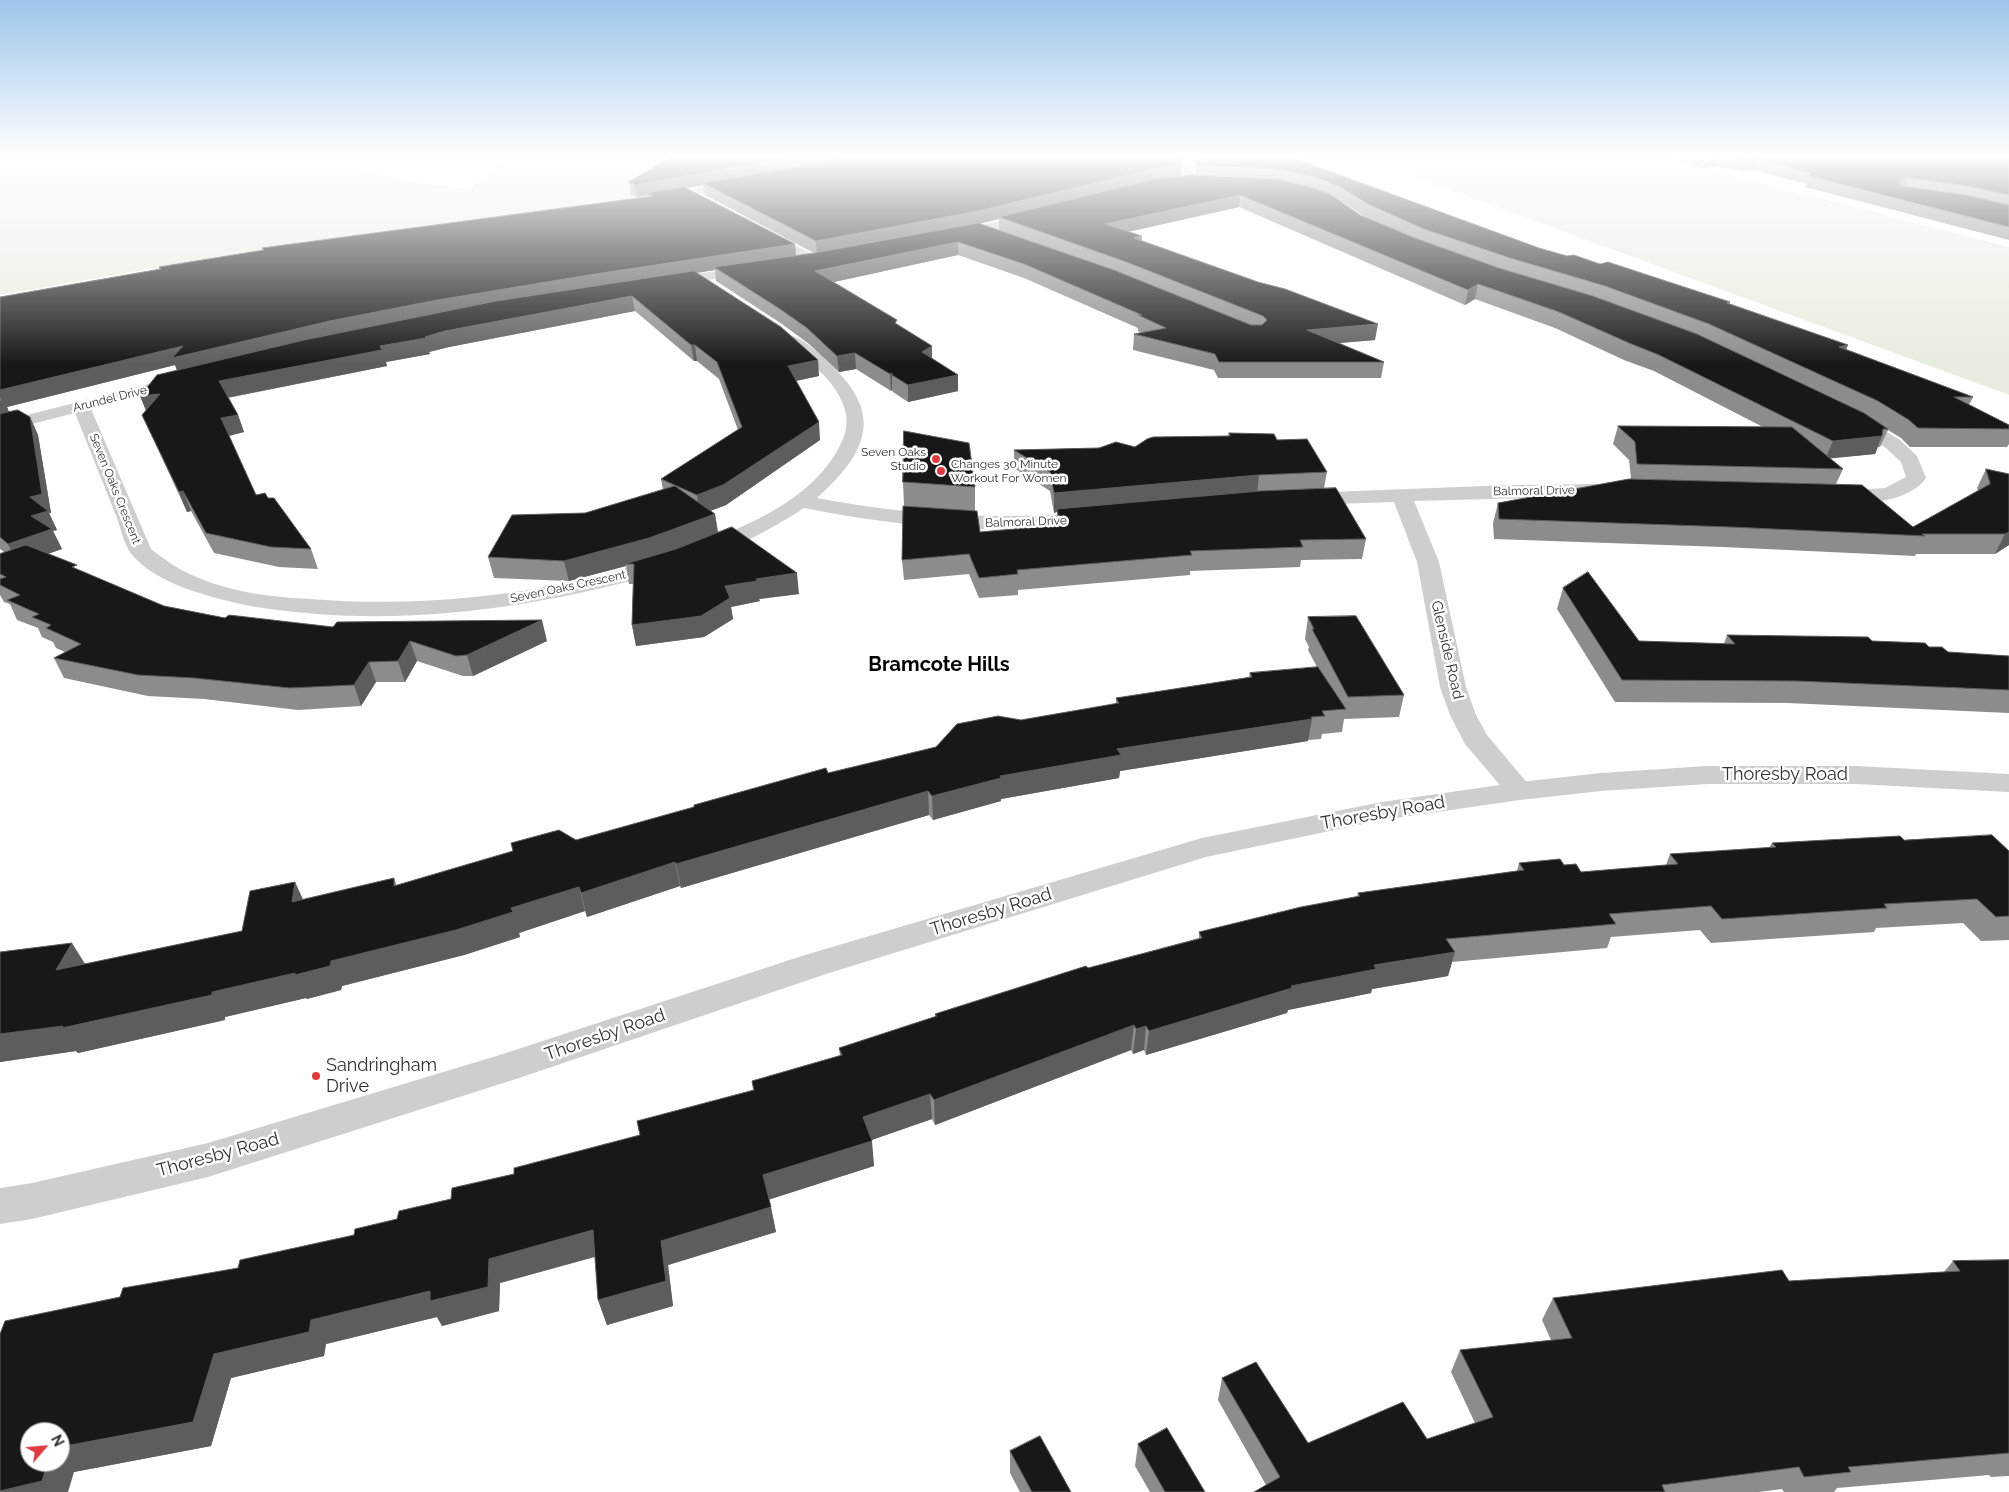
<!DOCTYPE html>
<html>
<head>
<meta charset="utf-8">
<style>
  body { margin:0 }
  #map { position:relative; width:2009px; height:1492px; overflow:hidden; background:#fff; font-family:Raleway,sans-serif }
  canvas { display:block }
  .north { position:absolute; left:20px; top:1422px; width:50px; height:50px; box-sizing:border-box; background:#fff; border:1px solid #adadad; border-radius:50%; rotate:63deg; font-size:14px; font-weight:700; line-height:20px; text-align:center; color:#313131 }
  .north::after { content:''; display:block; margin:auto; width:18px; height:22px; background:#df3b3f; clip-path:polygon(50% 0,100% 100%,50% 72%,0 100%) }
</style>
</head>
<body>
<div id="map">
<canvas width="2009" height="1492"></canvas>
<div class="north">N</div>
</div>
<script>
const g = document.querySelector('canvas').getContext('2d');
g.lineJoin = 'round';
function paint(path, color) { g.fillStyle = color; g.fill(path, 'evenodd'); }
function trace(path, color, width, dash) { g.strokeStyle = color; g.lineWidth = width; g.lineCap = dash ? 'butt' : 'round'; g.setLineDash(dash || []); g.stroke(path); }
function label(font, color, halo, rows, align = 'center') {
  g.font = font + ' Raleway,sans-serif'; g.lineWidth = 5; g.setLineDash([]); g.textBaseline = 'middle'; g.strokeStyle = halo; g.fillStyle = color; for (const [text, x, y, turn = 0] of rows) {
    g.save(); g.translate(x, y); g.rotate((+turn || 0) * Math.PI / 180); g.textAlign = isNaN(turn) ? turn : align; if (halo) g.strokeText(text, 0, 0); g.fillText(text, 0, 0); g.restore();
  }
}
const green = new Path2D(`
  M0,155H253L313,167L335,166L436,185L469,189L502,163L507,155H605L661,162L668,193L252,251L0,295Z
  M1355,155H1651L2009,247V395Z`);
const minor = new Path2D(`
  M1184,155H1194L1193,179L1195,182L1194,184H1186L1183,179Z
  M742,180L747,183L746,185L656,202L650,199L656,196Z
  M1034,213L1038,215L1040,217L1038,219L954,239L948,235L950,232Z
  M762,228L820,258L822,261L815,265L810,264L758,235L756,232L758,229Z
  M752,266L759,270L757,273L666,286L659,282L666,278Z
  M790,335C804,339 820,354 830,364C885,415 867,453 817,498C910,516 1001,520 1095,512L1102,514L1105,518L1102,522C1081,528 1057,528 1034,529C956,532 880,523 804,508C788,519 726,555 708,555C705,555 703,554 700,554L697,549L700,544C751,524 809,500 837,451C845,437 850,423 844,407C835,379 807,360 785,343L782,340L785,337Z
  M180,376L186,377L188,381L186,385L91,409L151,549C166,561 181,571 199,578C234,593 273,597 311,599C398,606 485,600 571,582C602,576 632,566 663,558L671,560L674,565L671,570C555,603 438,623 317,614C284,611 252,608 220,599C190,591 155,580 133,556C125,547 121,530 117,518C103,483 89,448 75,413L0,432V422Z
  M1853,414L1859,415L1900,440L1917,456L1926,478C1909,503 1857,507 1830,500L1827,496L1830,492L1885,488L1906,477L1901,462L1886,448L1847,423L1844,419L1847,415Z
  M1604,484L1611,486L1614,490L1611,494L1604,496L1414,501L1439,562L1466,687L1476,715L1487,735L1534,791L1530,797L1520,800L1510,797L1465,744L1450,715L1440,687L1417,562L1394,502L1305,505L1298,503L1295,499L1298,495L1305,493L1510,485Z`);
const tertiary = new Path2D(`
  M1707,766H1856L2009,774V792L1856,784H1707L1601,791L1520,800L1382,820L1206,857L829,973L516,1079L208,1177L32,1219L0,1224V1188L32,1183L208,1143L503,1054L805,955L1202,838L1382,802L1520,782L1601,773Z`);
const wall = new Path2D(`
  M1196,155H1283L1539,248L1567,256L1600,264L1730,302V304L1846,349L1973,397L1969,405L2009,425V444L2007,447H1910L1901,438L1888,430L1880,447H1878L1875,454L1830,458L1843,469L1836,484L1913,527L1978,491L1977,488L1986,469L2009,545L1995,554H1916L1915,556L1723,547L1494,539L1493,523L1498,503L1631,479L1629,460L1613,444L1618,426L1763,427L1654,371L1624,360L1555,328L1475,299L1465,305L1239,207L1128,232L1142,241L1375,340L1339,343L1384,362L1381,378H1218L1214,370L1133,350L1134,334L1142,333L1138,331V328L1024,278L958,255L833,282L898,325L932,346V359L958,375V391L908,402L893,392L892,390L891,391L856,369L839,372L809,344L782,324L716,281L715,270L697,273L819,376L796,381L820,440L726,505L710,511L715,514L718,532L799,594L759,599L760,601L731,607L733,619L704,637L636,646L632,625L633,584H629L626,566L569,581L494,578L488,557L585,513L663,490L661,479L738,430L719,379L697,361H694L635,311L449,347L429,352L430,354L386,362L387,366L228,398L238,415L244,432L229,436L256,495L268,498L311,549L318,569L279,567L214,553L191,511L187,512L150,432L142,415L146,410L140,396L177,371L175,365L7,407L9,412L30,417L38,435L51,513H49L57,530L53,531L62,549L48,554L79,570L164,606L225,618L333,627L547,641L473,676H463L417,661L405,682H376L361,706L298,710L204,699L148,696L64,678L54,658L65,652L56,648L53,642L42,637L38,628L17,620L10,604L4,602L0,595V554L4,552L0,549V297L159,269V267L263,250L262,248L647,197V195L637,197L631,195L629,182L1181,176L1195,175ZM703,185L705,195L814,253L796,256L795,244L687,188ZM1336,199H1338L1367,218L1360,215ZM999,219V230L980,224L990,221Z
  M1655,155H2009V240L1805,187L1806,184L1753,170L1742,171L1717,166L1703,168Z
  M1229,433L1277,440L1327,472L1324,488L1366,539L1362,559L1301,560L1300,567L1190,571V575L1018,590V595L979,598L969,574L904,580L902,560L904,506L903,482L975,487V511L980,532L1057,525V512L1054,513L1050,491L1014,468V450L1135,447L1228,436Z
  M1563,588L1639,641L1724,644L1727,635L1872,641L1929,647L1948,652L2009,656V713L1788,703L1615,702L1557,609Z
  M1308,617L1404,695L1399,717L1344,719L1342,732L1322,734L1321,739L1308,740V741L1120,771L1119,778L1001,799V801L933,820L929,815L681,888L680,886L587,917L585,911L519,933L520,937L464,955L342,986L341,990L307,999L306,998L225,1017V1020L78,1053L76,1051L0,1062V952L85,964L242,931L295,882L303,900L394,878L397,886L576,840L694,807V805L936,747L1021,720L1116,704V698L1249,677L1250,673L1317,667L1308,650L1309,647L1305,639Z
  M1904,840L2009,851V940L1981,941L1963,923L1876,928L1874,932L1711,943L1700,930L1611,937L1607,948L1452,962L1448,976L1372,989L1371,993L1288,1010L1287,1013L1146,1055L1144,1050L1133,1054L1131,1050L935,1125L932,1119L871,1140L874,1166L769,1199L776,1232L668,1265L673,1306L607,1325L598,1300L595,1257L500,1283L499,1311L442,1326L437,1317L326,1344L324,1356L231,1378L211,1446L74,1472L120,1297L238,1268L354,1235L451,1199L514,1174L640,1135L753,1090L752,1081L840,1056L839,1048L935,1017V1014L1088,968L1199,938V932L1357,897L1358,893L1517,871L1519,863L1564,865L1581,872L1666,865L1670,854L1769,848L1772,843Z
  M2009,1260V1476L1991,1477L1989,1475L1837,1488L1834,1492H1784L1782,1489L1759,1492H1254L1266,1485L1218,1400L1222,1378L1308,1443L1427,1439L1475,1423L1451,1372L1460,1350L1551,1340L1542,1320L1553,1298L1789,1281L1944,1272L1953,1261Z
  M1138,1444L1205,1492H1150L1135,1466Z
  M1010,1451L1071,1492H1020L1010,1473Z`);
const shadedWall = new Path2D(`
  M806,155H871L703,183V185L650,195L646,193L647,195L637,197L635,185Z
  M1720,156L1717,166L1703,168L1707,157Z
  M1757,159L1753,170L1742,171L1745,160Z
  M1182,166L1181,178L999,217V219L979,224L817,255L816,241L1153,169Z
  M1908,178L1903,189L1900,181Z
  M1240,195L1239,207L1104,237L1105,224Z
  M1142,236L1141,250L1134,238Z
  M958,242V255L816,286L815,271Z
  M795,244L796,258L714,267L715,270L592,289L179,374L175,365L7,407L11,417L0,420V401L1,400L0,397V390L183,346L330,321L432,301L589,275Z
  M1478,284L1475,299L1465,305L1468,290Z
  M632,296L635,311L449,347L429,352L430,354L386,362L387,366L225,398L219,381L425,337L445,331Z
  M1378,324L1375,340L1305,346L1307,330Z
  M691,345H695L697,361H694Z
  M1848,345L1841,362L1839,347Z
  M932,346V362L922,352Z
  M855,353L856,369L839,372L837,356Z
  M818,360L819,376L790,382L788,366Z
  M892,373V390L891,391L890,374Z
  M958,375V391L908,402V385Z
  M160,394L147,413L140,396Z
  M238,415L244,432L228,436L221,418Z
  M30,417L38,435L51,513H49L57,530L53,531L62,549L18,564L8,544L31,516L30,497Z
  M819,422L820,440L726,505L700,515L697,495Z
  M1882,436L1875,454L1825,459L1833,441Z
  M1259,475L1257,494L1057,509V512L1054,513V493Z
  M183,491L191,511L187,512L179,492Z
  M715,514L718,534L653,558L625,564L626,566L569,581L564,561Z
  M2009,532V545L1995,554L2005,534Z
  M797,573L799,594L759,599L760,601L731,607L733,619L704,637L636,646L632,625L725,586L756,579Z
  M542,620L547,641L473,676L467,655Z
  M410,641L417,661L405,682L398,661Z
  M369,662L376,682L361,706L354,685Z
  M1312,719L1308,741L1120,771L1119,778L1001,799V801L933,820L932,796L1000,776L1117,749Z
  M928,791L929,815L681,888L676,864Z
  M675,862L680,886L587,917L581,893Z
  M295,882L306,906L292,902Z
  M579,887L585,911L519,933L520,937L464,955L342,986L341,990L307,999L306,998L225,1017V1020L78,1053L76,1051L0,1062V1034L212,992L331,961L511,908Z
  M72,943L87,967L56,970Z
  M1455,952L1448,976L1372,989L1371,993L1288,1010L1287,1013L1146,1055L1149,1031L1291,986L1374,965Z
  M1134,1025L1131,1050L935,1125L934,1100Z
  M1146,1026L1144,1050L1133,1054L1136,1029Z
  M930,1094L932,1119L866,1142L863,1117Z
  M872,1141L874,1166L768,1200L763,1175Z
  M771,1207L776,1232L668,1265L673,1306L607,1325L598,1300L661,1241Z
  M593,1230L601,1255L500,1283L499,1311L442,1326L437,1317L326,1344L324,1356L231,1378L211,1446L74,1472L68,1492H0V1491L48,1462H60V1447L214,1354L489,1259Z`);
const building = new Path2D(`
  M674,155H806L635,185L629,182Z
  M862,155H1183L1182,166L1153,169L978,211L816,241L703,183Z
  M1196,155H1283L1288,156L1539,248L1567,256L1574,255L1600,264L1608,262L1730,302L1727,303L1848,345L1839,347L1973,397H1954L2009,425V429L1918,428L1909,420L1878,401L1709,324L1605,286L1510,258L1424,229L1370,205L1340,187L1315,177L1277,169L1196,165Z
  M1699,155H1999L2009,157V195L1967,186L1908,178L1900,181L1902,186L1967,195L2009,205V227L1809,176L1810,173L1757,159L1745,160L1720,156L1707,157Z
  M1191,175L1277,179L1307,186L1330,194L1360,215L1415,238L1499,268L1593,296L1697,334L1864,413L1888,429H1883L1882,436L1833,441L1659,355L1629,343L1559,312L1478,284L1468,290L1240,195L1105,224L1142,236L1134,238L1258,282L1285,289L1378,324L1307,330L1384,362H1219L1215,354L1134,334L1166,328L1138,315H1142L1024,264L958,242L815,271L897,320L895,323L932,346L922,352L958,375L908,385L892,375V373L890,374L855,353L837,356L807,328L780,309L714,267L814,253L978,223L1114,270L1251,325H1262L1267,320L1263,316L1129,263L999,217L1154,179Z
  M684,187L795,244L589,275L432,301L330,321L172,358L183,346L0,390V297L161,269L159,267L264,250L262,248L653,196L646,193Z
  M694,271L781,327L818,360L788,366L819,422L723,485L697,495L661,479L742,427L717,362L695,345H691L632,296L445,331L425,337L426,338L380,346L382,350L219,381L238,415L221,418L256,495L265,493L268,498H274L311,549L271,547L206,533L183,491L179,492L142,415L160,394L140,396L157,375L304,340L496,301Z
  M18,410L30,417L42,494L30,497L48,511L31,516L52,529L8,544L0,537V414Z
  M1618,426L1792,427L1843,469L1637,464L1635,442Z
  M904,431L969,443L975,487L903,482Z
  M1229,433L1274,434L1277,440L1307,439L1327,472L1259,475L1054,493L1050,472L1014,450L1099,448L1116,442L1135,447L1147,439L1153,437L1230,436Z
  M1986,469L2009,474V532L2005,534H1922L1925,536L1730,527L1499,519L1498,503L1629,479L1862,485L1913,527L1990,484Z
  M675,486L715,514L649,538L564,561L488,557L512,515L585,513Z
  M1336,488L1366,539L1300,540L1303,547L1190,551L1192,555L1017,570L1018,574L979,578L969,554L902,560L903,506L977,511L980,532L1060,525L1057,509L1260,491Z
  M732,527L797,573L756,579L757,581L725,586L730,598L701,616L632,625L634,564H625L676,549Z
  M26,545L77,565L72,567L164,606L225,618L229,615L333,627L337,622L542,620L467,655L456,656L410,641L398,661L369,662L354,685L290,688L194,678L138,675L54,658L81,644L46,628L51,625L32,617L39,614L7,600L20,595L0,585V579L6,577L0,574V554Z
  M1588,572L1639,641L1735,644L1727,635L1868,637L1872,641L1925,643L1929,647H1942L1948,652L2009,656V690L1797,681L1622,680L1563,588Z
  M1356,616L1404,695L1348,697L1312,629H1314L1308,617Z
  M1318,667L1346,709L1322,711L1325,716L1311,717L1312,719L1117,749L1121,755L1000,776L1001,778L932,796L928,791L676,864L675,862L581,893L579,887L511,908L513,912L456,930L331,961L330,966L295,975V973L212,992V995L62,1028L63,1026L0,1034V952L72,943L56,970L242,931L250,891L295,882L292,902L394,878V886L513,851L511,843L559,830L576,840L694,807V805L826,768L828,773L936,747L957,724L998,716L1021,720L1119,703L1116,698L1252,677L1250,673Z
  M1992,835L2009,851V916L1996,917L1977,899L1884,904L1887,908L1722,919L1711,906L1609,914L1616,924L1446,939L1455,952L1374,965L1376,969L1291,986L1292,988L1149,1031L1146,1026L1136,1029L1134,1025L934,1100L930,1094L863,1117L872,1141L763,1175L771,1207L661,1241L666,1281L598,1300L593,1230L489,1259L488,1287L430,1301V1291L311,1320L309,1332L214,1354L193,1422L60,1447V1432H30V1462H48L42,1481L0,1491V1334L5,1321L120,1297L123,1288L238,1268L240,1260L354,1235L355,1229L397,1219L399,1211L451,1199L452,1188L514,1174V1168L640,1135L637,1121L754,1090L752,1081L842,1055L839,1048L937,1016L935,1014L1086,966L1088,968L1202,938L1199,932L1301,907L1360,896L1358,893L1524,870L1519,863L1560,859L1564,865L1576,864L1581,872L1678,864L1670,854L1776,847L1772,843L1900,836L1904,840Z
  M2009,1260V1453L1848,1467L1851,1472L1804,1477L1799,1467L1662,1485L1665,1492H1254L1280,1477L1222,1378L1256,1362L1308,1443L1403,1402L1427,1439L1493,1417L1460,1350L1572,1338L1553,1298L1782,1270L1789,1281L1960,1271L1953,1261Z
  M1167,1428L1205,1492H1165L1138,1444Z
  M1040,1436L1071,1492H1032L1010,1451Z`);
const markers = [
  [936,459,5,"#df3b3f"],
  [941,471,5,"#df3b3f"],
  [316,1076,5,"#df3b3f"]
];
const farStreetnames = [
  ["Arundel Drive",110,399,-14],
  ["Seven Oaks Crescent",115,489,68],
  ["Balmoral Drive",1534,491,-1],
  ["Balmoral Drive",1026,522,-2],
  ["Seven Oaks Crescent",568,587,-12]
];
const farPoinames = [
  ["Seven Oaks",926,452],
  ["Studio",926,466],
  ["Changes 30 Minute",951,464,"left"],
  ["Workout For Women",951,478,"left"]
];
const streetNames = [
  ["Glenside Road",1447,650,77]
];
const nearStreetnames = [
  ["Thoresby Road",1785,775],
  ["Thoresby Road",1383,813,-10],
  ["Thoresby Road",991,912,-17],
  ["Thoresby Road",605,1035,-19],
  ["Thoresby Road",218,1155,-15]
];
const nearPoinames = [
  ["Sandringham",326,1066],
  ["Drive",326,1087]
];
const districtNames = [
  ["Bramcote Hills",939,665]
];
paint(green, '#e6eddf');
paint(minor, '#cecece');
paint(tertiary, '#cecece');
paint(wall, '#8c8c8c');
paint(shadedWall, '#5d5d5d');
paint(building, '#181818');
trace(building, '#5d5d5d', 1);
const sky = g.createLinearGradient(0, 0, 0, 364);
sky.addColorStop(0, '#9dc5ea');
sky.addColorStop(0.43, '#fff');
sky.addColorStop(1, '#ffffff00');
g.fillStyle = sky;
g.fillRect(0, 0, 2009, 364);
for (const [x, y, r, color] of markers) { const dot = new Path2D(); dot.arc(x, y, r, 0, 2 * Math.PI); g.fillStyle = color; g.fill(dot); trace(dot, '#fff', 2); }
label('12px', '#313131', '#fff', farStreetnames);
label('12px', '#313131', '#fff', farPoinames, 'right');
label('15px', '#313131', '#fff', streetNames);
label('18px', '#313131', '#fff', nearStreetnames);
label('18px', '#313131', '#fff', nearPoinames, 'left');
label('bold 20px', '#000', '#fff', districtNames);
</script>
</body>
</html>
